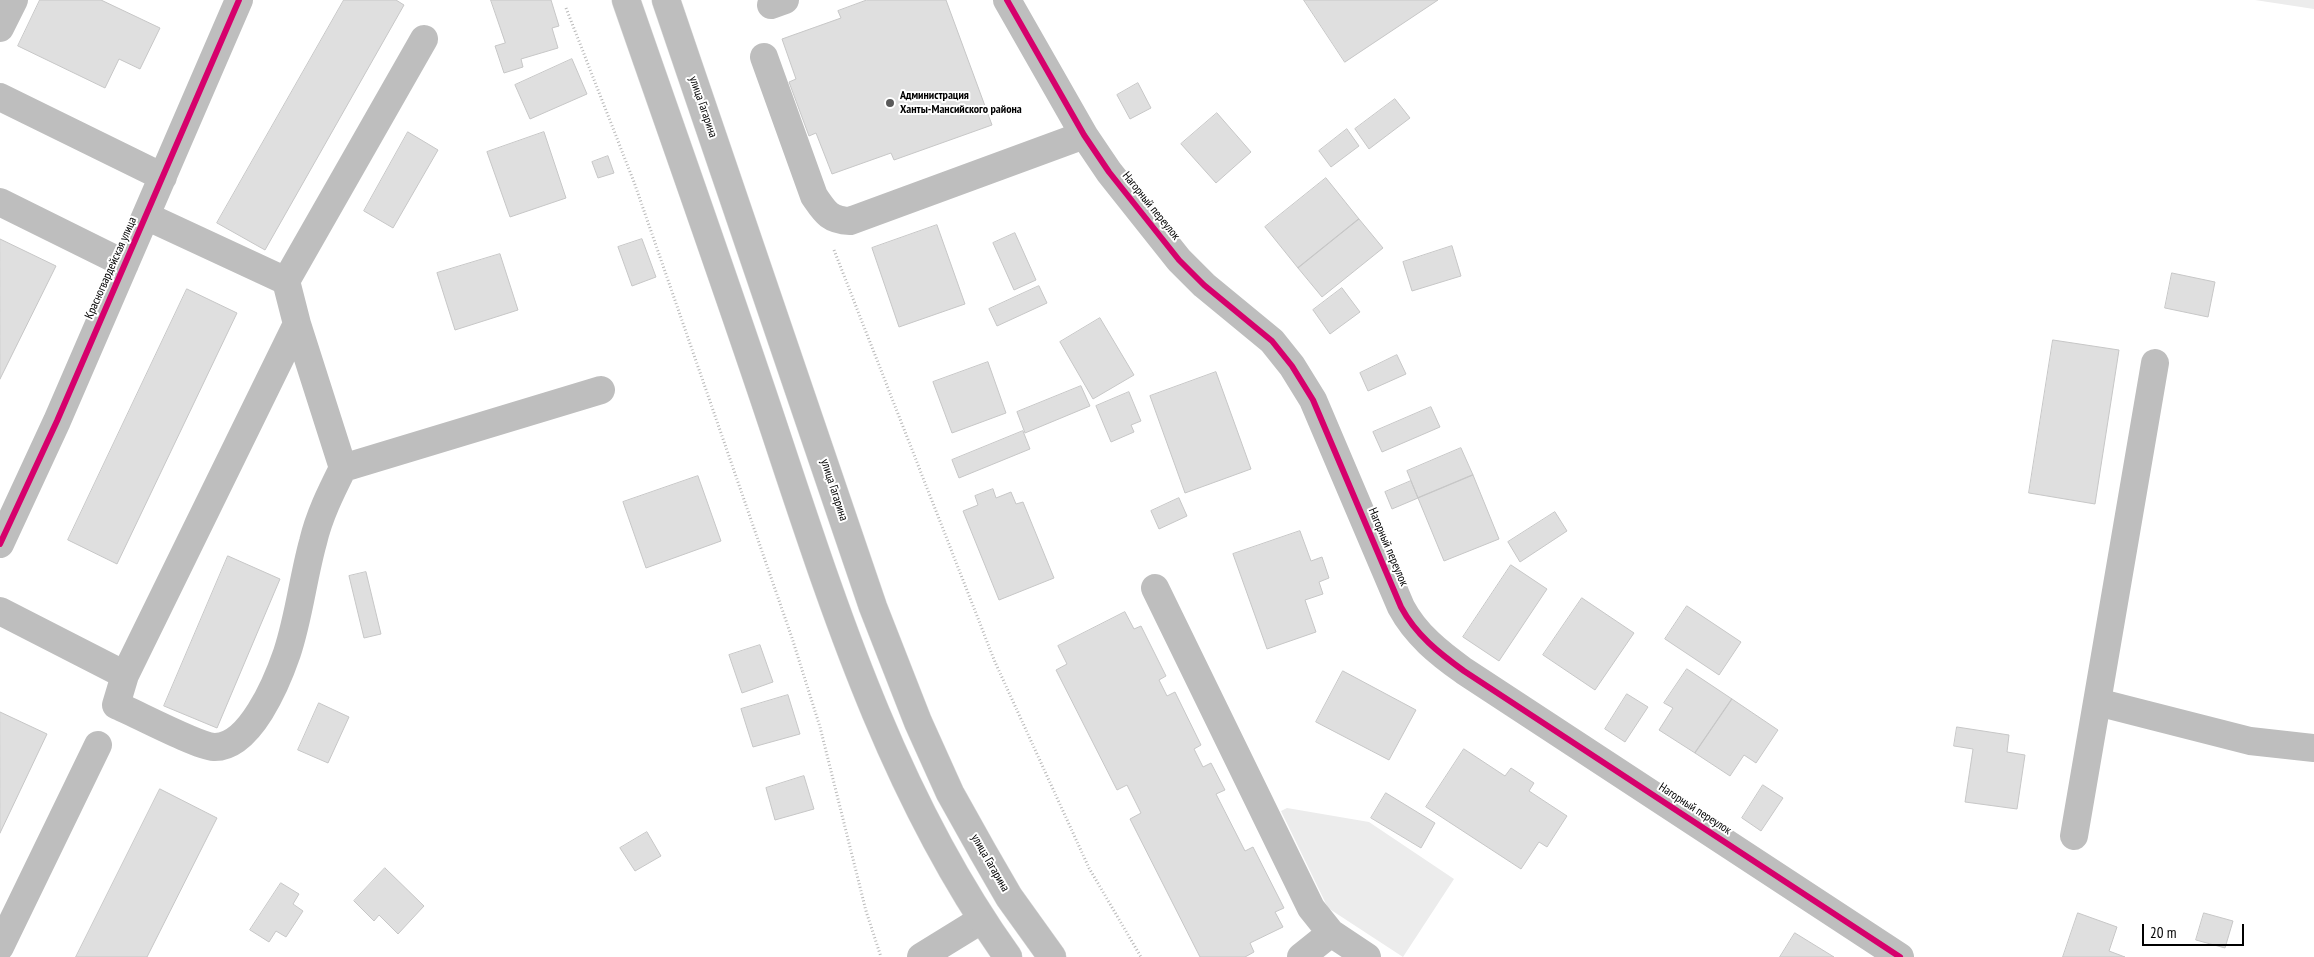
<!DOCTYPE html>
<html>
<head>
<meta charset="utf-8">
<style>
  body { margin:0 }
  #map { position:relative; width:2314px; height:957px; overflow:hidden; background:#fff; font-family:"PT Sans Narrow",sans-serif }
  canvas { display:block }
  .scale { position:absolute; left:2142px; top:924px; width:102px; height:22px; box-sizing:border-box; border:2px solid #000; border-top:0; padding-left:6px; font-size:15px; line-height:18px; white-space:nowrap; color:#000; -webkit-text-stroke:4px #fff; paint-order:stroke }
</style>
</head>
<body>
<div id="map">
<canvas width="2314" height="957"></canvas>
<div class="scale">20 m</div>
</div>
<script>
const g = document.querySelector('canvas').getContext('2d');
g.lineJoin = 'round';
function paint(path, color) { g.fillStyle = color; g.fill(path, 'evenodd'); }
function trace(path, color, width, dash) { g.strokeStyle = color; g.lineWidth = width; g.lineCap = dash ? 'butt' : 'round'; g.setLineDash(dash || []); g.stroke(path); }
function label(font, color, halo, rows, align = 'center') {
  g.font = font + ' "PT Sans Narrow",sans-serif'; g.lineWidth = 4; g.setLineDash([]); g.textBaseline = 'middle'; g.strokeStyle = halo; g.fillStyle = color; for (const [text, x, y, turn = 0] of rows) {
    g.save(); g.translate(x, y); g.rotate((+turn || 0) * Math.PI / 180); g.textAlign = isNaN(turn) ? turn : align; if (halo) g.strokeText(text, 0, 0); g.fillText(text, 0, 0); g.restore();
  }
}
const green = new Path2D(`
  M2255,0H2314V9Z
  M1287,808L1369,822L1454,879L1403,957L1328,908L1281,811Z`);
const building = new Path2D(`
  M40,0H101L160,28L140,69L119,59L105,88L18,46Z
  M344,0H396L404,5L265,250L217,223Z
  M491,0H551L559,26L552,28L558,48L521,59L523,67L504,73L495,46L505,43Z
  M867,0H946L992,125L894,160L891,153L832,174L816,133L809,136L789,82L796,79L782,39L841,18L838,11Z
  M1304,0H1438L1345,62Z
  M572,59L587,94L530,119L515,85Z
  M1138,83L1151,108L1130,119L1117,95Z
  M1395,99L1410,118L1369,149L1355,129Z
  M1217,113L1251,152L1216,183L1181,144Z
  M1347,129L1359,146L1331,167L1319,151Z
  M408,132L438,150L393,228L364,211Z
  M544,132L566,198L510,217L487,152Z
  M608,156L614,173L598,178L592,162Z
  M1326,178L1359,219L1298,268L1265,227Z
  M1359,219L1383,248L1322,297L1298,268Z
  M937,225L965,304L899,327L872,248Z
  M1015,233L1036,280L1014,290L993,243Z
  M0,239L56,266L0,379Z
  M642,239L656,277L632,286L618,247Z
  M1452,246L1461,276L1412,291L1403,262Z
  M500,254L518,310L455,330L437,273Z
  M2172,273L2215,282L2208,317L2165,308Z
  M1039,286L1047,303L997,326L989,309Z
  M1342,288L1360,312L1330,334L1313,310Z
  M187,289L237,313L117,564L68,540Z
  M1100,318L1134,375L1093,399L1060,342Z
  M2053,340L2119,350L2095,504L2029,493Z
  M1397,355L1406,374L1368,391L1360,373Z
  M988,362L1006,413L952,433L933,382Z
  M1216,372L1251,469L1185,493L1150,396Z
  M1081,386L1090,406L1025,433L1017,412Z
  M1129,392L1141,421L1131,425L1134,432L1111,442L1096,406Z
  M1431,407L1440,427L1382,452L1373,432Z
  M1023,431L1030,449L959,478L952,460Z
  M1461,448L1473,475L1418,498L1407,471Z
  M1473,475L1499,539L1444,561L1418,498Z
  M698,476L721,541L646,568L623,502Z
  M1411,481L1418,498L1392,509L1385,492Z
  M993,489L996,498L1011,492L1016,504L1023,502L1054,578L999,600L963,511L978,505L975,496Z
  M1179,498L1187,516L1159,529L1151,511Z
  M1555,512L1567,531L1520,562L1508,542Z
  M1300,531L1311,561L1322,557L1329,578L1319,582L1323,594L1305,600L1316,632L1267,649L1233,554Z
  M228,556L280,579L217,728L164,706Z
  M1511,565L1547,589L1499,661L1463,637Z
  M366,572L381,634L364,638L349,576Z
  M1582,598L1634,633L1595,690L1543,655Z
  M1687,606L1741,642L1719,675L1665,639Z
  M1125,612L1134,629L1141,626L1166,676L1159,680L1167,696L1175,692L1201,745L1194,749L1203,767L1211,763L1225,790L1216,794L1245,851L1253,847L1284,908L1275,912L1283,927L1250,943L1254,952L1245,957H1200L1130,819L1141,813L1127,785L1117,790L1056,670L1067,664L1058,646Z
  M760,645L773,682L742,693L729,655Z
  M1687,669L1732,699L1695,753L1659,730L1673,708L1664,703Z
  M1343,671L1416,710L1389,760L1316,722Z
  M1627,694L1648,707L1625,742L1605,729Z
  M788,695L800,734L753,747L741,709Z
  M1732,699L1778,730L1756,763L1744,755L1730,776L1695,753Z
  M319,703L349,717L328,763L298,750Z
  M0,712L47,734L0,833Z
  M1957,727L2009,735L2007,752L2025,755L2017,809L1965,802L1973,749L1954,746Z
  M1464,749L1505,776L1511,768L1534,783L1529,791L1567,816L1547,847L1539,842L1521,869L1426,807Z
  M804,776L814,809L775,820L766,788Z
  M1763,785L1783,798L1761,831L1742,818Z
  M160,789L217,818L147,957H76Z
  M1386,793L1435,823L1421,848L1371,818Z
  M647,832L661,856L635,871L620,848Z
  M385,868L424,906L398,934L379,915L374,921L354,901Z
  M281,883L299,894L293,904L303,911L286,937L276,931L269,942L250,930Z
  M2078,913L2117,927L2109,951L2125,957H2063Z
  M2204,913L2233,921L2225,948L2196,940Z
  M1795,933L1834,957H1780Z`);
const path = new Path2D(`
  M566,8L634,182L792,638L820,727L866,911L881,957
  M834,250L995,662L1089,868L1141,957`);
const minor = new Path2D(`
  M1007,0L1084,135L1109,172L1179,260L1204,285L1272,341L1292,366L1313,400L1401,607C1416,635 1439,653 1464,671L1900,957
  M771,5L785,0
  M0,28L14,0
  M764,57L814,196C825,212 829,220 850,221L1084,135
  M0,97L163,177
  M0,202L125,264
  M146,216L286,281
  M2155,363L2097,702L2250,741L2314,748
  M343,468L297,324L286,281L424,39
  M0,544L57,421L239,0
  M1155,588L1311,908L1331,933L1367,957
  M0,611L125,675L297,324
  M125,675L116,705C135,713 197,746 214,747C250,748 277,682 287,653C299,617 303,578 313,542C319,516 331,492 343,468L601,390
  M2074,836L2097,702
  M0,947L98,745
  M921,957L981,920
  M1301,957L1331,933`);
const major = new Path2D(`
  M626,0C675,141 725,281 772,422C834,608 893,796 1008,957
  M666,0L873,607L918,722L950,793L983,852L1009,897L1052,957`);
const cycleway = new Path2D(`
  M1007,0L1084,135L1109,172L1179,260L1204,285L1272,341L1292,366L1313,400L1401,607C1416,635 1439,653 1464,671L1900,957
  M0,544L57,421L239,0`);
const markers = [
  [890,103,5,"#595959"]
];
const poiNames = [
  ["Администрация",900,96],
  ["Ханты-Мансийского района",900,110]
];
const streetNames = [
  ["улица Гагарина",703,107,71],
  ["Нагорный переулок",1151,206,51],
  ["Красногвардейская улица",111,268,-66],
  ["улица Гагарина",834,490,72],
  ["Нагорный переулок",1388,547,67],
  ["Нагорный переулок",1695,809,33],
  ["улица Гагарина",990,863,60]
];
paint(green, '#ececec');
paint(building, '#dfdfdf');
trace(building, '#c7c7c7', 1);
trace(major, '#dbdbdb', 29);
trace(path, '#b9b9b9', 3, [1, 2.5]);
trace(minor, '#bebebe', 28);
trace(major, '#bebebe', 28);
trace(cycleway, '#d6006c', 6);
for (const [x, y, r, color] of markers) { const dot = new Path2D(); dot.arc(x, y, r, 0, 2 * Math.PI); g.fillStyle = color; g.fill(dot); trace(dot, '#fff', 2); }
label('bold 12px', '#000', '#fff', poiNames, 'left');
label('12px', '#000', '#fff', streetNames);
</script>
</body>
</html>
